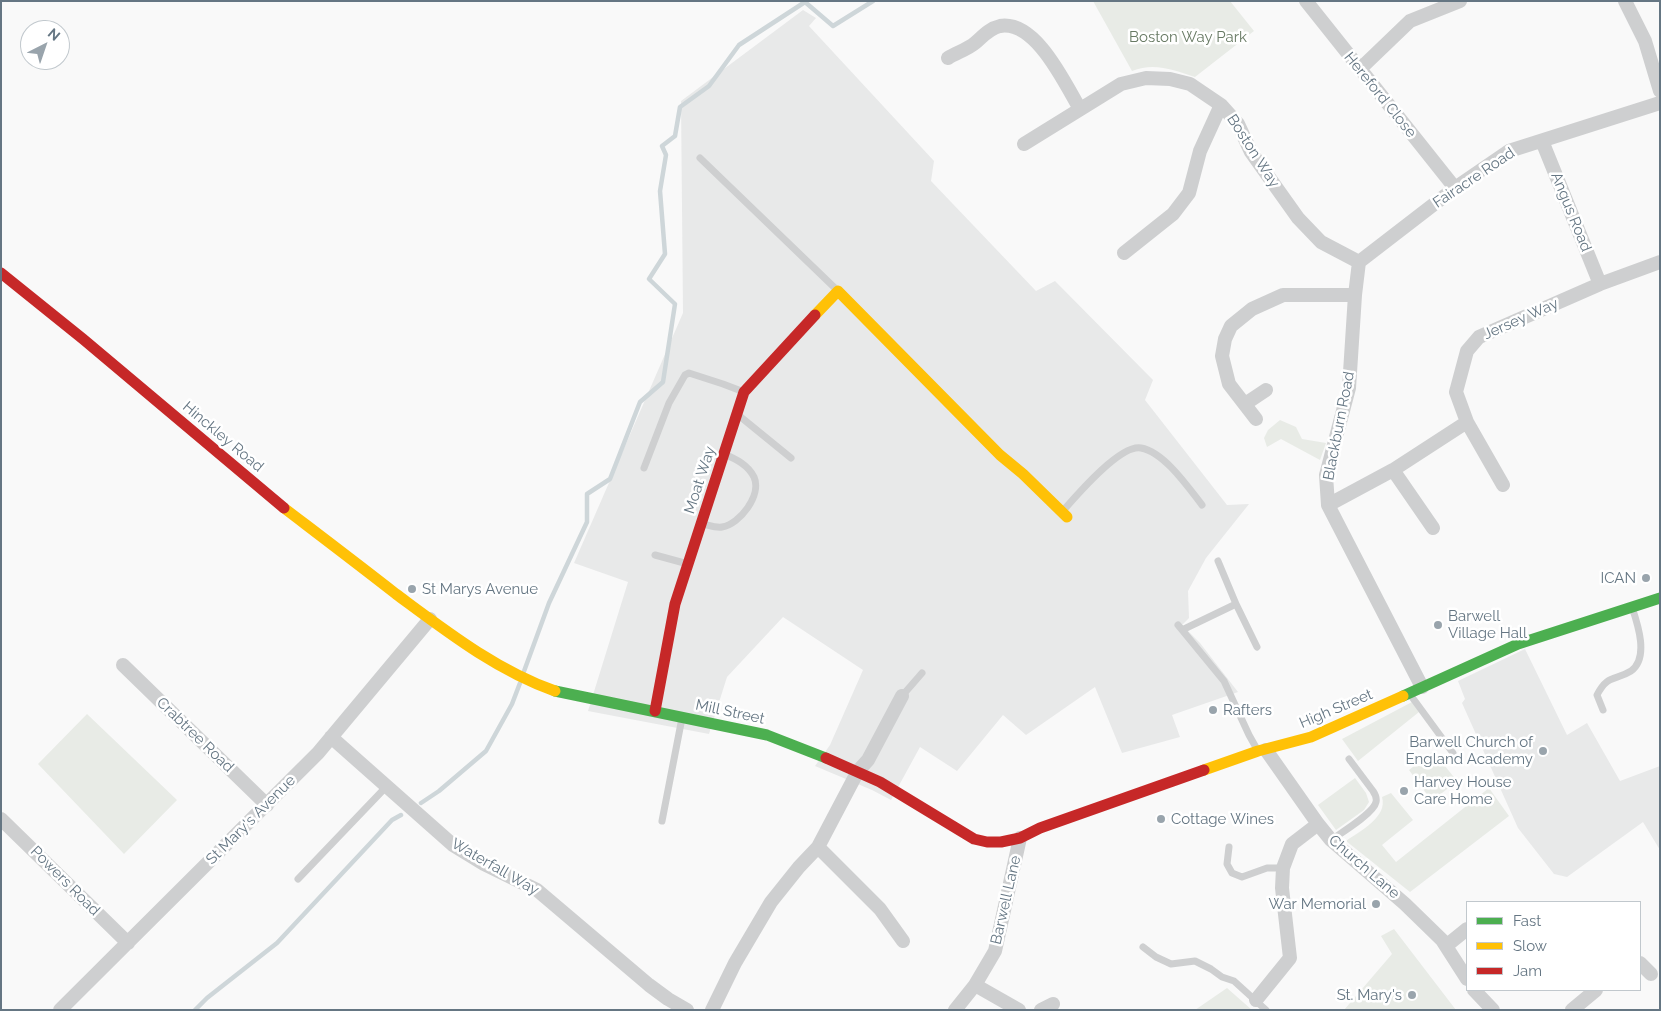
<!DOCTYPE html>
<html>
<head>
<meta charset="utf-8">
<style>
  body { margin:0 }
  #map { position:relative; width:1661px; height:1011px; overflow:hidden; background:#f9f9f9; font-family:Raleway,sans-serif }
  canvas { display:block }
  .frame { position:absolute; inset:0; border:2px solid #657683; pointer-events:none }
  .legend { position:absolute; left:1466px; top:901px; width:175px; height:90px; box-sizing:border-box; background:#fff; border:1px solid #c1c8cd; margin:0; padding:6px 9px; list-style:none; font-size:15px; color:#657683 }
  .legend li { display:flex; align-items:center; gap:10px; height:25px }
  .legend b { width:25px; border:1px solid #c1c8cd }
  .north { position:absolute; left:20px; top:20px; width:50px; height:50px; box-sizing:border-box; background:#fff; border:1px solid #c1c8cd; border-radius:50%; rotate:41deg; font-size:14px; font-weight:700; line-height:20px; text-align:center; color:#657683 }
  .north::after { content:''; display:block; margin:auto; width:18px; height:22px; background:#99a4ac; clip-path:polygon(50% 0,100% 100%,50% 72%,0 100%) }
</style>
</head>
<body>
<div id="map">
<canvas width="1661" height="1011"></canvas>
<div class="frame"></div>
<ul class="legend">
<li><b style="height:6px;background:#4caf50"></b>Fast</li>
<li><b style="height:6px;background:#ffc107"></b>Slow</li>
<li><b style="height:6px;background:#c62828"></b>Jam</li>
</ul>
<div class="north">N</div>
</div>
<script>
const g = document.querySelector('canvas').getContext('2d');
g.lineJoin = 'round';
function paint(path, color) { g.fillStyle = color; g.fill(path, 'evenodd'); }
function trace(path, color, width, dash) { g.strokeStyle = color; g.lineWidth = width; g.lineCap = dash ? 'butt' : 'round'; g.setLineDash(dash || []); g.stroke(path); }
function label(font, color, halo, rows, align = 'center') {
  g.font = font + ' Raleway,sans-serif'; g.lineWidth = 5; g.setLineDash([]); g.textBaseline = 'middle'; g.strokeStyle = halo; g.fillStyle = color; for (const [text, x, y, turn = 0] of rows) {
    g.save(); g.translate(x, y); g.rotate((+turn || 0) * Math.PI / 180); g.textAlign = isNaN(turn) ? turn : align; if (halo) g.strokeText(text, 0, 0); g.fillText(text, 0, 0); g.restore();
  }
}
const built = new Path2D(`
  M803,10L816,18L809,26L934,161L931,181L1036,291L1055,281L1153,380L1145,400L1227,505L1249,504L1206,558L1188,591L1189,618L1182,625L1200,643L1238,692L1172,715L1180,737L1122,753L1095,687L1026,735L1003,715L957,771L920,747L891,800L872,790L815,766L830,745L863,670L783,617L727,677L709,734L588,711L628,582L574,563L683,313L681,101Z
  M1525,649L1567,735L1587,723L1620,781L1660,766V850L1643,822L1567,877L1554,874L1518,828L1462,703L1465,699L1458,681Z`);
const green = new Path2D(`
  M1093,1H1230L1254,31L1195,77C1174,70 1154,62 1132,71Z
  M1280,420L1296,427L1302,439L1326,443L1320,460L1281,439L1267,447L1264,438L1268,430Z
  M1412,702L1419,712L1358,761L1342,739Z
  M87,714L177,800L124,854L38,764Z
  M1433,751L1457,781L1432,801L1409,770Z
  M1355,778L1366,793L1369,802L1364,810L1336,830L1318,805Z
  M1489,788L1509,816L1410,892L1346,841C1360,831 1388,817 1382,797L1391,793L1413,820L1382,845L1396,862Z
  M1394,929L1456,1010H1344L1392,954L1381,936Z
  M1227,988L1252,1010H1195Z`);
const stream = new Path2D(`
  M523,674L549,603L587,522V494L610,479L640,402L663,382L675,304L649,279L665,254L660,191L666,155L662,146L675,136L680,107L709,86L739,45L805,2L833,26L873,1
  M421,803L439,791L486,751L512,704L520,683
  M195,1010L207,998L277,943L392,820L401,815`);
const lane = new Path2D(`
  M700,158L838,291
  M737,414L791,458
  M644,468L669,403L685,375L689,373L723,384L744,392
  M1062,512C1076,496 1120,444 1141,448C1164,452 1188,487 1202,505
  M703,524C708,525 716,528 722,527C740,524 762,495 754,477C748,465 736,459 724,454
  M655,555L688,564
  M1236,604L1257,647
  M1178,625L1224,681L1249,735L1258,751
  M1182,630L1236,604L1218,561
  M1409,693L1453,753
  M902,696L922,673
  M1603,710L1597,695C1608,674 1615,681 1631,671C1649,658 1638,625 1632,607
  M662,821L682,718
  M1331,840C1341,833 1374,813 1376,802C1377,798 1375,794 1373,791L1349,759
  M1229,847L1227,864L1232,873L1242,877L1267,868H1283
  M298,879L386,787
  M1143,947L1156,957L1171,964L1195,961L1211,969L1222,977L1234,981L1266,1010`);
const street = new Path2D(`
  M1306,1L1455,188
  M1625,1L1645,41L1660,91
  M948,58C956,53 968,49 975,43C982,37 990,28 1000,26C1036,20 1065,84 1080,109
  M1360,69L1410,21L1460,1
  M1542,141L1600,284
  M1024,144L1121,84L1146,78L1170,79L1190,84L1221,105L1238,124L1251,152L1298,218L1321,242L1359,262
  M1124,253L1173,214L1189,193L1200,151L1221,105
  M1359,262L1355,295L1349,388L1326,475L1328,505L1422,687
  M1359,262L1455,188L1509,151L1660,103
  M1245,404L1266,390
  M1256,419L1229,384L1222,356L1225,339L1231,326L1252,309L1283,295H1355
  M1393,470L1433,528
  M1503,485L1467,422L1456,392L1467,351L1479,337L1600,284L1660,262
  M1328,505L1393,470L1467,422
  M123,665L267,805
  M331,737L453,845L484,864L537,890L649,985L668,999L687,1010
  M1266,750L1318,824L1331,840L1405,904L1442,940L1467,979
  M1,819L128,943
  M818,847L880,909L903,941
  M1446,946L1467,929
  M1640,963L1651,974
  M975,985L1019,1010
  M1474,990L1493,1010
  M1256,1000L1290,958L1282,888L1283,868L1292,844L1318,824
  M60,1010L318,753L430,619
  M712,1010L735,963L771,902L799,867L818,847L858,771L868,760L902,696
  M955,1010L975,985L995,951L1020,838
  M1041,1010L1053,1004
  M1572,1010L1596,990`);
const fast = new Path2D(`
  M555,691L767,735L826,758
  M1403,696L1518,644L1660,598`);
const slow = new Path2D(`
  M815,315L838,291L1000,455L1023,474L1067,517
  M284,508C322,537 359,565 396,594C446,631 496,670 555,691
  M1204,770L1258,751L1311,737L1403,696`);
const jam = new Path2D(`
  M1,273L83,339L284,508
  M655,711L675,604L744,392L815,315
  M826,758L880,782L974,839L987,842H1001L1020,838L1040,828L1204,770`);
const markers = [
  [1646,578,5,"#99a4ac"],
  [412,589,5,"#99a4ac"],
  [1438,625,5,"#99a4ac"],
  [1213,710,5,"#99a4ac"],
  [1543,751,5,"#99a4ac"],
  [1404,791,5,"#99a4ac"],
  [1161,819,5,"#99a4ac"],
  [1376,904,5,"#99a4ac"],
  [1412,995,5,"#99a4ac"]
];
const parkNames = [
  ["Boston Way Park",1188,37]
];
const streetNames = [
  ["Hereford Close",1380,95,51],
  ["Boston Way",1253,151,57],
  ["Fairacre Road",1474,178,-34],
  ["Angus Road",1571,212,68],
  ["Jersey Way",1521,319,-24],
  ["Blackburn Road",1339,426,-79],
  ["Hinckley Road",223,437,40],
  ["Moat Way",700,480,-72],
  ["High Street",1336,709,-23],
  ["Mill Street",730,712,12],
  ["Crabtree Road",195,735,44],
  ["St Mary's Avenue",251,820,-45],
  ["Waterfall Way",495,867,30],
  ["Church Lane",1364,867,41],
  ["Powers Road",65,881,45],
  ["Barwell Lane",1006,900,-77]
];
const poiNames = [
  ["ICAN",1636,578,"right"],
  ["St Marys Avenue",422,589],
  ["Barwell",1448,616],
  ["Village Hall",1448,633],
  ["Rafters",1223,710],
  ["Barwell Church of",1533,742,"right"],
  ["England Academy",1533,759,"right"],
  ["Harvey House",1414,782],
  ["Care Home",1414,799],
  ["Cottage Wines",1171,819],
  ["War Memorial",1366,904,"right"],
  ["St. Mary's",1402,995,"right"]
];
paint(built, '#e8e9e9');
paint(green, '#e8ebe6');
trace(stream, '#ced6d9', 4.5);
trace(lane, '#cecfd0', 7);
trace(street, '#cecfd0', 14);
trace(fast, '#4caf50', 11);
trace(slow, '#ffc107', 11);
trace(jam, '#c62828', 11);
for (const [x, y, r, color] of markers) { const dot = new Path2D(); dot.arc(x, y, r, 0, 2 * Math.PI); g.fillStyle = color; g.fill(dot); trace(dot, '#fff', 2); }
label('15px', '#687a64', '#fff', parkNames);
label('15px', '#657683', '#fff', streetNames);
label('15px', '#657683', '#fff', poiNames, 'left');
</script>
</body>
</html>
